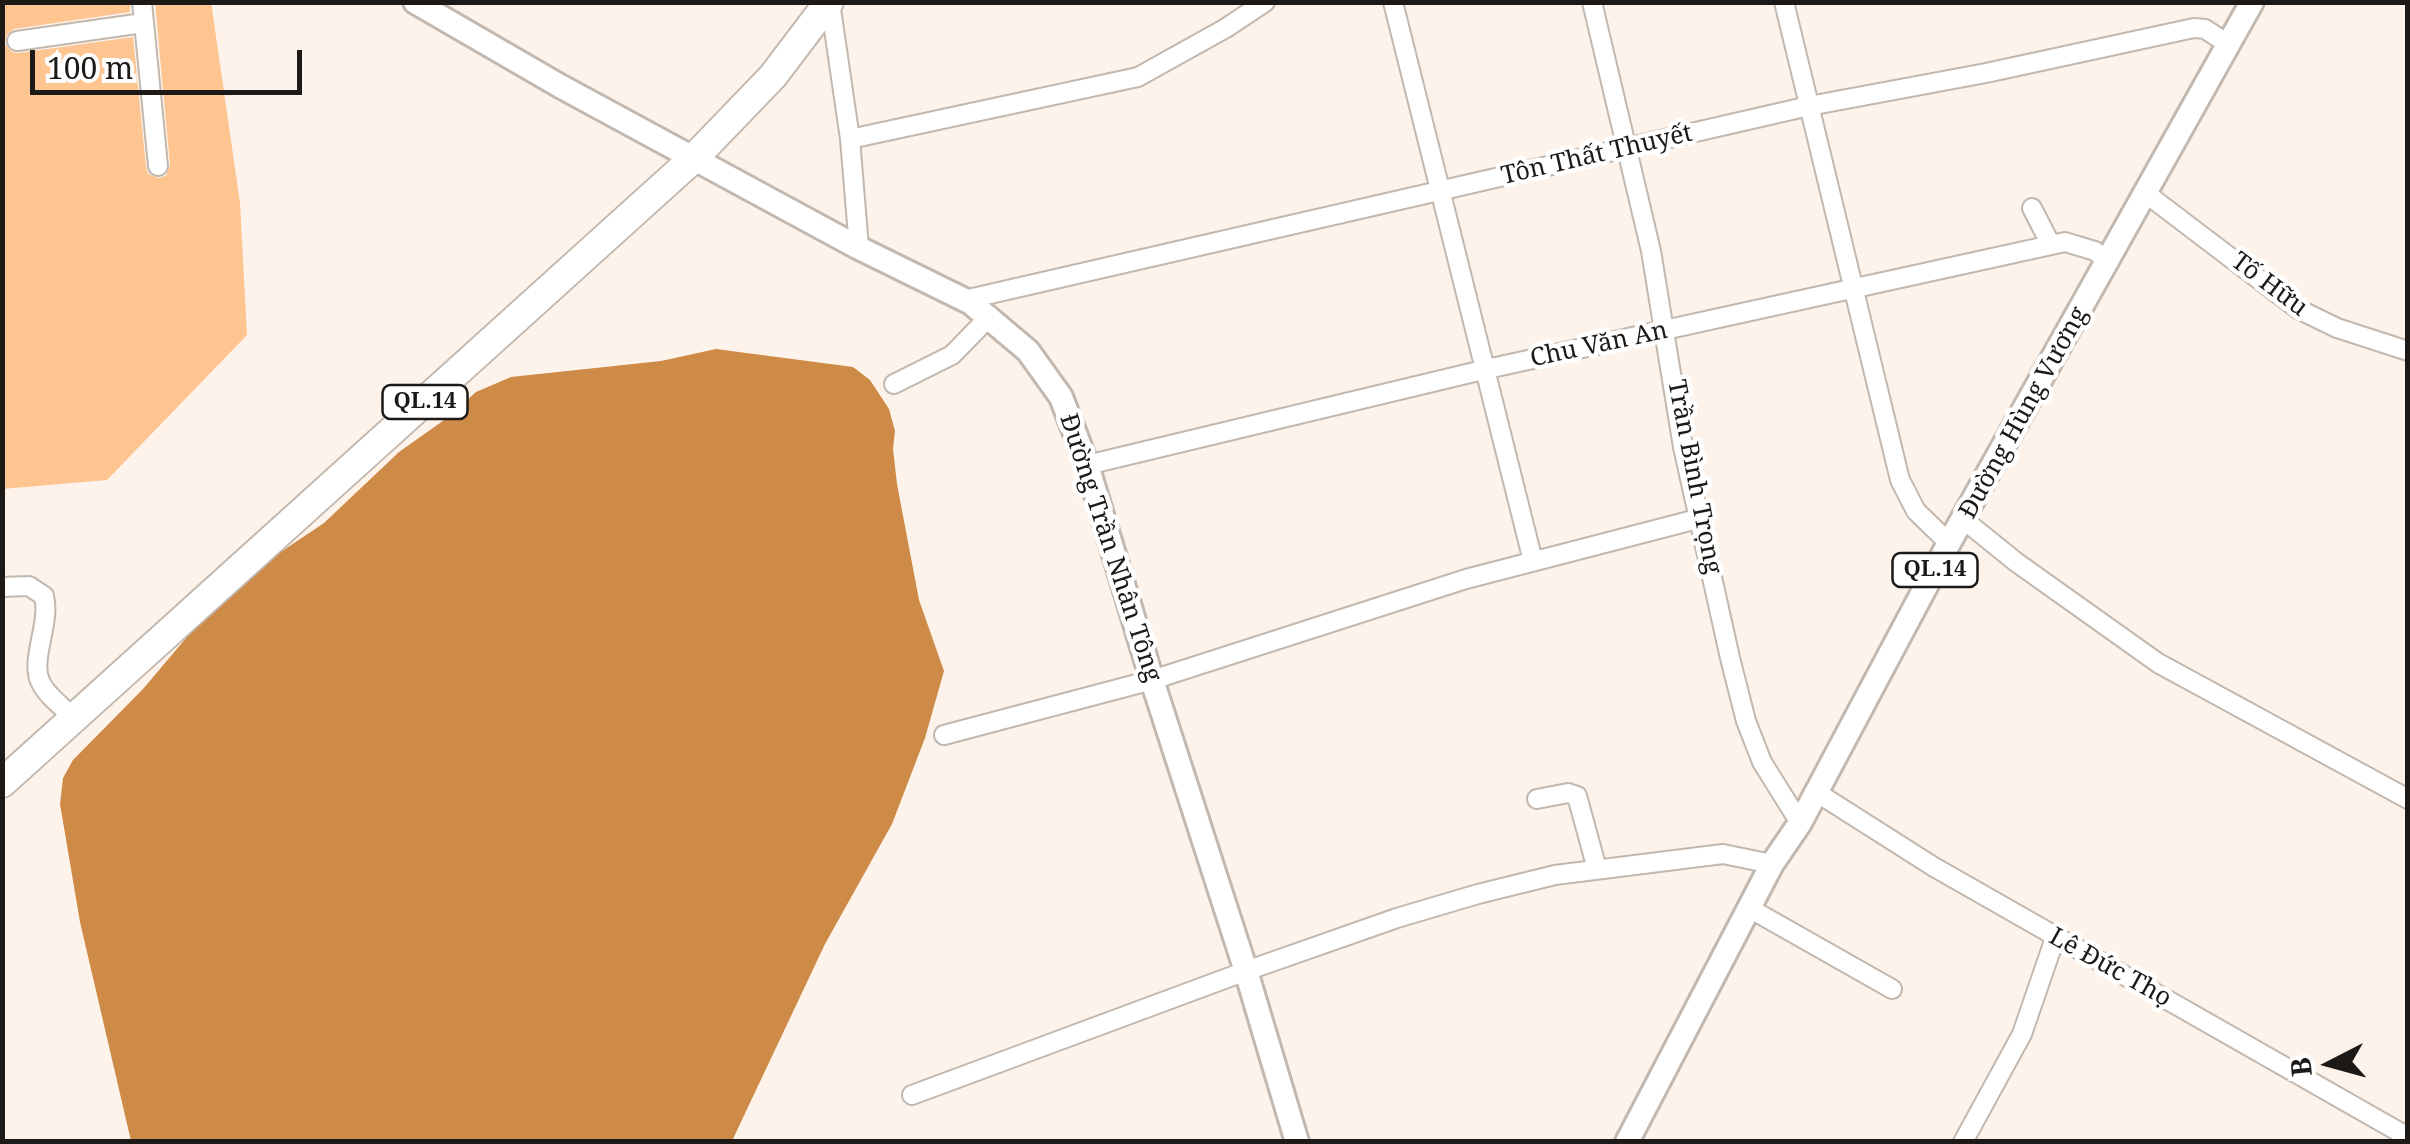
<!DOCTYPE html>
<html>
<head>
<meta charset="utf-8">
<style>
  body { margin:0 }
  #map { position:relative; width:2410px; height:1144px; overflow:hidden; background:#fdf3ea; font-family:"Noto Serif",serif }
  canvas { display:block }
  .frame { position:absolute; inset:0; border:5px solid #1c1916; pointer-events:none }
  .north { position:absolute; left:2280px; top:1014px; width:100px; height:100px; -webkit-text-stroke:8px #fff; paint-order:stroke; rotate:264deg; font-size:28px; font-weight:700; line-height:40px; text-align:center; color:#1c1916 }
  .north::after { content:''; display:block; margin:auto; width:35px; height:45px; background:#1c1916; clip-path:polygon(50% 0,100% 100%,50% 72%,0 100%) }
  .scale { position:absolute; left:30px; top:50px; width:272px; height:45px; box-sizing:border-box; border:5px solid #1c1916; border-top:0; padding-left:12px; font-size:30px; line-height:35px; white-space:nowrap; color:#1c1916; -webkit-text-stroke:8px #fff; paint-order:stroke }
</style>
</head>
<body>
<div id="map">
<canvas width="2410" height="1144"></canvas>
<div class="frame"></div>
<div class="north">B</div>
<div class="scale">100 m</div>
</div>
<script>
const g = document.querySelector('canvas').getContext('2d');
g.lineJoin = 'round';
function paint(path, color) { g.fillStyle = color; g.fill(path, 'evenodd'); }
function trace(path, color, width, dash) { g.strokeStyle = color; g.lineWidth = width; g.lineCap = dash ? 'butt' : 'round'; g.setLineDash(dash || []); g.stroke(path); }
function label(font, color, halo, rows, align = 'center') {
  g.font = font + ' "Noto Serif",serif'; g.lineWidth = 9; g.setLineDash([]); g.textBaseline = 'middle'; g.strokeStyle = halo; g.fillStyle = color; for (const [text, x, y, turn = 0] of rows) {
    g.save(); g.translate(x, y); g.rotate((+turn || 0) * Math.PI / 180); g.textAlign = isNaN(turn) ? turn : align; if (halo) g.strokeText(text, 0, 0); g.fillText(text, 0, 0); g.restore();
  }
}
const water = new Path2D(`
  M716,349L853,367L870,380L889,409L895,431L893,449L897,484L919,600L944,671L925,738L892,824L825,944L732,1141H131L80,922L60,804L63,778L73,760L143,689L230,586L324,523L399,452L447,418L476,392L511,377L661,361Z`);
const building = new Path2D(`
  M2,2H130V12L14,29L6,36L5,44L12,52L19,53L133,37L146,167L148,174L158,178L166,176L170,165L155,2H211L240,203L247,335L107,480L2,489Z`);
const minor = new Path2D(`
  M142,2L158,166
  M830,2L850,139L859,248
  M1393,2L1533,561
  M1592,2L1651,251L1683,447L1730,658L1746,721L1762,762L1800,823
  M1784,2L1900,480L1916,511L1949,543
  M17,41L143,23
  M850,139L1138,77L1226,28L1265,2
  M2144,192L2298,309L2337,328L2408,351
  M2032,208L2051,245
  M964,300L1809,106L1986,73L2194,28L2205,29L2228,44
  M894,384L952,355L990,316
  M1087,465L1487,369L2065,242L2095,251L2109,262
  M1964,520L2016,562L2158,663L2408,799
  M2,587L29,586L44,596C51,624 29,661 41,683C47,696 64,708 74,718
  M944,735L1152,680L1466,579L1701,518
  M1816,792L1934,867L2408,1137
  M1537,799L1568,793L1577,796L1597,869
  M1749,908L1892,989
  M912,1095L1246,971L1397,918L1478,894L1555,875L1723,854L1772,864
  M1963,1142L2022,1034L2055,938`);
const major = new Path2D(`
  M415,2L560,86L859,248L971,303L1028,351L1061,397L1087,465L1152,680L1246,971L1297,1142
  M1627,1142L1772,864L1800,823L1949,543L2252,2`);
const highway = new Path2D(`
  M2,783L694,158L773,76L829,2`);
const shields = [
  [425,402,85],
  [1935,570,85]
];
const shieldNames = [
  ["QL.14",425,402],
  ["QL.14",1935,570]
];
const streetNames = [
  ["Tôn Thất Thuyết",1597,155,-13],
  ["Tố Hữu",2269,285,37],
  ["Chu Văn An",1599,345,-12],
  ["Đường Hùng Vương",2024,413,-61],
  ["Trần Bình Trọng",1694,477,79],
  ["Đường Trần Nhân Tông",1110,548,72],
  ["Lê Đức Thọ",2110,968,29]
];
paint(water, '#ce8a47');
paint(building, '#fec591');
trace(minor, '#c2b8af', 22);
trace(major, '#c2b8af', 28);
trace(highway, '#c2b8af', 32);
trace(minor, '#fff', 18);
trace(major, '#fff', 22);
trace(highway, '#fff', 28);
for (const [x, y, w] of shields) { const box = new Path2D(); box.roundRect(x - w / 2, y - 17, w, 34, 8); g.fillStyle = '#fff'; g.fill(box); trace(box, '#1c1916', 2.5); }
label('bold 22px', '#1c1916', null, shieldNames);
label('25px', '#1c1916', '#fff', streetNames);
</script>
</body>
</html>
